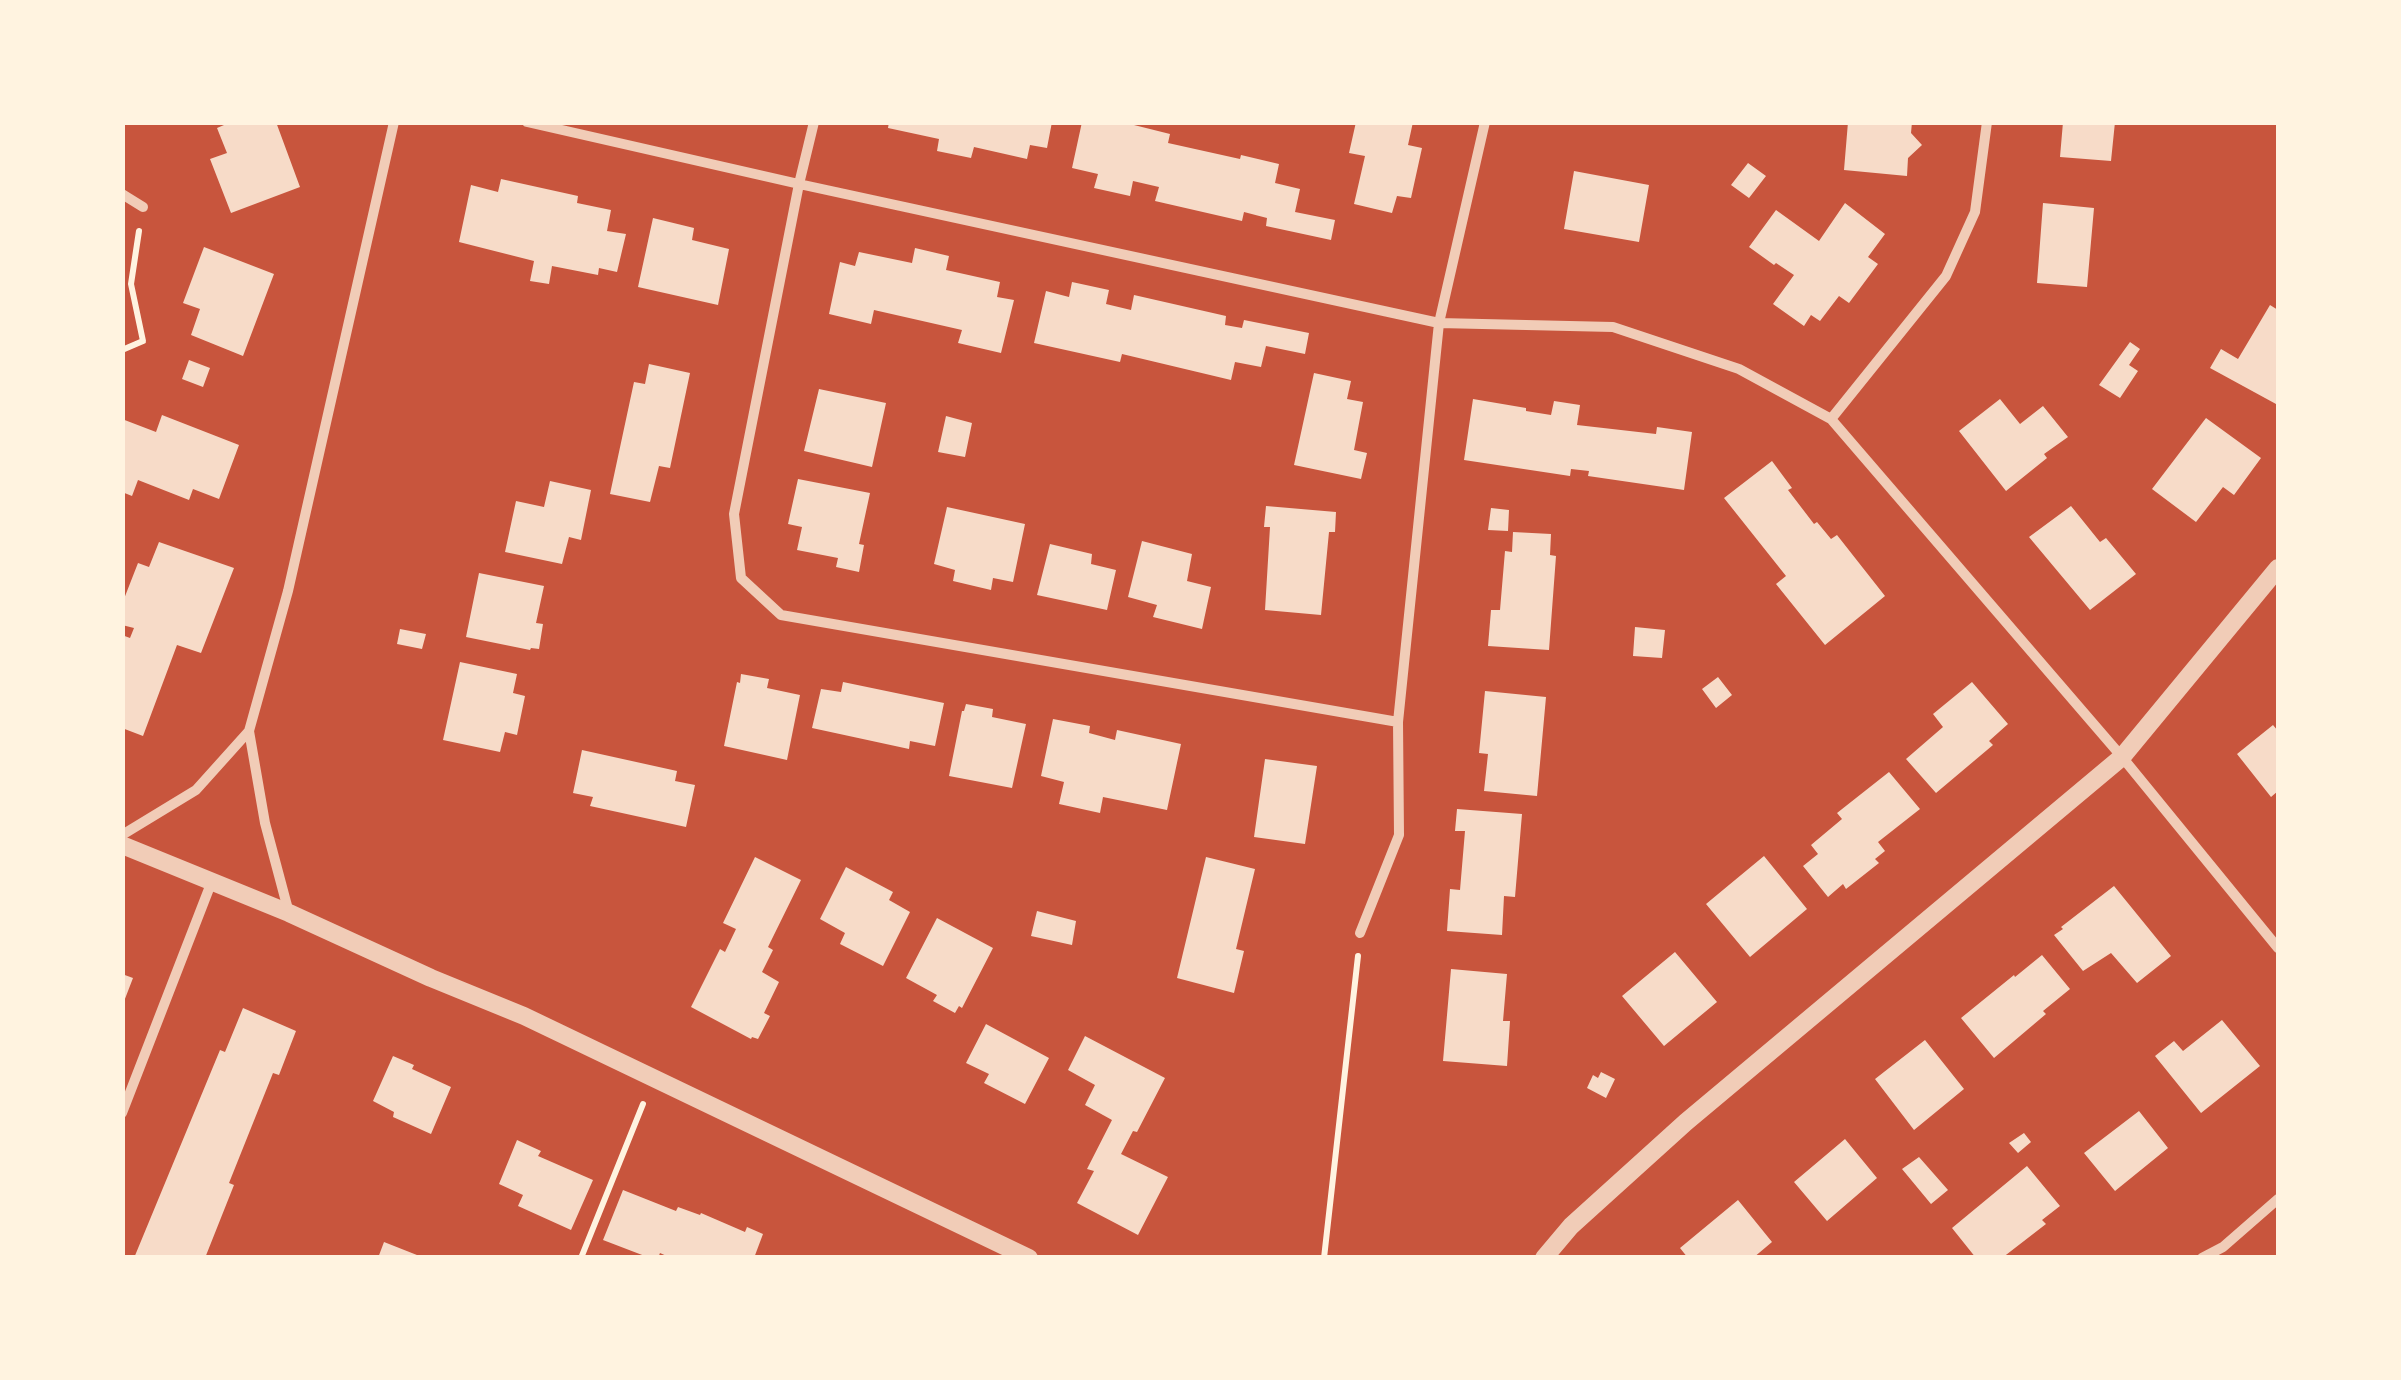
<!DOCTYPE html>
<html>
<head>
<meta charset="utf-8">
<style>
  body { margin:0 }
  #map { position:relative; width:2401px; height:1380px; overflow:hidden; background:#c8553d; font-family:Figtree,sans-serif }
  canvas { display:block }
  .frame { position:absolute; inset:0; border:125px solid #fff3e0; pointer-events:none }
</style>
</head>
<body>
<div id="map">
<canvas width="2401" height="1380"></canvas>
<div class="frame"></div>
</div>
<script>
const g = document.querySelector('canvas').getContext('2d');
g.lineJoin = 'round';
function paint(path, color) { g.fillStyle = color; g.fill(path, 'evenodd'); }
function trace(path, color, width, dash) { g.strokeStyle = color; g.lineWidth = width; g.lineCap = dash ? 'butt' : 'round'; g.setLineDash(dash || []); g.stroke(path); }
const building = new Path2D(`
  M231,122H276L300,187L231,213L210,159L227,153L217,128Z
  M889,122H1052L1047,148L1030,145L1027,159L974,147L971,158L937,151L939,139L888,128Z
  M1082,122H1122L1170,134L1168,143L1240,159L1241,155L1279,164L1275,183L1300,189L1295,212L1335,220L1331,240L1266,226L1267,218L1244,212L1242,221L1155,201L1159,187L1133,181L1130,196L1094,188L1098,174L1072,168Z
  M1356,122H1413L1408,145L1422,148L1411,198L1397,196L1392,213L1354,204L1365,156L1349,153Z
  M1848,122H1912L1911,133L1922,145L1908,158L1907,176L1844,170Z
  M2063,122H2115L2111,161L2060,157Z
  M1748,163L1766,176L1749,198L1731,185Z
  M1574,171L1649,185L1639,242L1564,229Z
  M501,179L578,196L577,203L611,210L607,231L626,234L617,272L599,268L598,275L552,266L549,284L530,281L534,261L459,242L471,185L498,192Z
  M1845,203L1885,234L1868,257L1878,264L1849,303L1839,296L1820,321L1811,315L1804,326L1773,304L1794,275L1776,263L1774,265L1749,247L1776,210L1819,241Z
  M2043,203L2094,208L2087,287L2037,283Z
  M653,218L694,228L692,240L729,249L718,305L638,287Z
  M204,247L274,274L243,356L191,335L200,309L183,303Z
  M915,248L949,256L946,270L1000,282L997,297L1014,300L1001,353L958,343L962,330L874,310L871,324L829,314L840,262L855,266L859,252L912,263Z
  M1072,282L1109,290L1106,304L1131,310L1134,295L1226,316L1225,325L1242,328L1244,320L1309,333L1305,354L1266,346L1261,367L1235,362L1231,380L1122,354L1120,362L1034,343L1046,291L1069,297Z
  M2270,305L2278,310V400L2276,404L2210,368L2221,349L2238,359Z
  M2130,342L2140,349L2129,365L2138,371L2120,398L2099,385Z
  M189,360L210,368L203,387L182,379Z
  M649,364L690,373L670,468L659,466L650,502L610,494L634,382L645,384Z
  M1314,373L1351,381L1347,399L1363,402L1354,450L1367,453L1361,479L1294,465Z
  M819,389L886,403L872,467L804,451Z
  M1473,399L1526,408V411L1551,415L1554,401L1580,405L1577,425L1656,434L1657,427L1692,432L1684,490L1588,476L1589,471L1571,469L1570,476L1464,460Z
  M2000,399L2020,424L2043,406L2068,437L2044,454L2047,458L2006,491L1959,431Z
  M162,415L239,445L219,499L193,489L189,500L138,480L132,496L122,492V419L156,432Z
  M946,416L972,423L965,457L938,452Z
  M2206,418L2261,458L2234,495L2223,487L2196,522L2152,489Z
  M1772,461L1792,488L1788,490L1814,524L1817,522L1831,539L1837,535L1885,596L1825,645L1776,584L1786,576L1724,498Z
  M798,479L870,493L859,544L864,545L859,572L836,567L838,558L797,550L802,527L788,524Z
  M550,481L591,490L581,540L569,537L562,564L505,552L516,501L544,507Z
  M1266,506L1336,512L1335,532H1329L1321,615L1265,610L1270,527H1264Z
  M2071,506L2100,542L2106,538L2136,574L2090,610L2029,537Z
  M947,507L1025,524L1013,582L993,578L991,590L953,581L955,570L934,564Z
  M1491,508L1509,510L1508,531L1488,530Z
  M1513,532L1551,534L1550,555L1556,556L1549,650L1488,646L1491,610H1500L1505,551L1512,552Z
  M1142,541L1192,554L1187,581L1211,587L1202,629L1153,617L1157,605L1128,597Z
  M159,542L234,568L201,653L177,645L143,736L122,728V635L130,638L134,628L122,625V604L138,563L149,567Z
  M1050,544L1092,554L1091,564L1116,570L1107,610L1037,595Z
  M479,573L544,586L536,623L543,624L539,649L531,648L530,650L466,637Z
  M1635,627L1665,630L1662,658L1633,656Z
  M400,629L426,634L422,649L397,644Z
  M460,662L517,674L513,693L525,696L517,735L505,732L500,752L443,740Z
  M741,674L769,679L767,688L800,695L787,760L724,746L737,682L740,683Z
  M1718,677L1732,695L1716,708L1702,689Z
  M843,682L944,703L935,746L910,741L909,749L812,728L821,689L841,692Z
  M1972,682L2008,724L1989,741L1993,745L1936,793L1906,759L1943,727L1933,714Z
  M1485,691L1546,697L1537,796L1484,791L1488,754L1479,753Z
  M966,704L993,709L992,717L1026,724L1012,788L949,776L962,711H964Z
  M1053,719L1090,726L1089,733L1115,740L1117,730L1181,744L1167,810L1103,797L1100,813L1059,804L1064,782L1041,776Z
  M2273,725L2278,731V791L2271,797L2237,754Z
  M582,750L677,771L675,781L695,785L686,827L590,806L593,797L573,793Z
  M1265,759L1317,766L1305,844L1254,837Z
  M1889,772L1920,809L1878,842L1885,851L1875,859L1879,863L1846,889L1843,884L1828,897L1803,866L1818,854L1811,845L1842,819L1837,813Z
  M1457,809L1522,814L1515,897L1504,896L1502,935L1447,931L1450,889L1460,890L1465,831H1455Z
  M1764,856L1807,909L1750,957L1706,904Z
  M755,857L801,880L768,947L773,950L762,972L779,982L764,1013L770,1016L758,1039L752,1037L751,1039L691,1007L720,949L725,952L736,929L723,923Z
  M1206,857L1255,869L1236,949L1244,951L1234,993L1177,978Z
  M846,867L893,892L889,900L910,912L883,966L840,944L845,933L820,919Z
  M2114,886L2171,956L2137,983L2111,953L2083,971L2054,935L2063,929L2061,927Z
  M1037,911L1076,921L1072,945L1031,936Z
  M937,918L993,948L962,1008L959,1006L955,1013L933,1001L937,995L906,978Z
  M1675,952L1717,1002L1664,1046L1622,996Z
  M2042,955L2070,989L2043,1011L2046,1014L1994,1058L1961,1018L2014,975L2015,977Z
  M1451,969L1507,974L1503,1021H1510L1507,1066L1443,1061Z
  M122,974L133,978L123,1004H122Z
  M243,1008L296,1031L279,1075L273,1073L229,1183L234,1185L205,1258H134L220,1050L225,1052Z
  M2222,1020L2260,1066L2201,1113L2155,1056L2174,1041L2183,1051Z
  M986,1024L1049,1058L1025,1104L984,1083L989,1074L966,1063Z
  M1085,1036L1165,1078L1137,1132L1133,1131L1121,1154L1168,1177L1138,1235L1077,1203L1094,1171L1087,1169L1112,1120L1085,1105L1095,1085L1068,1070Z
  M1925,1040L1964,1089L1914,1130L1875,1079Z
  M393,1056L414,1065L412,1069L451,1087L431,1134L393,1117L394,1112L373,1101Z
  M1601,1072L1615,1079L1606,1098L1587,1088L1593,1075L1598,1078Z
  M2139,1111L2168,1148L2115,1191L2084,1153Z
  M2024,1133L2031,1142L2018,1153L2009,1143Z
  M1845,1139L1877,1178L1827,1221L1794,1182Z
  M517,1140L541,1151L538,1156L593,1180L571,1230L518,1206L523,1195L499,1184Z
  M1919,1157L1948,1190L1931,1204L1902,1169Z
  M2027,1166L2060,1206L2042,1220L2046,1224L2002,1258H1976L1952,1228Z
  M623,1190L676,1211L678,1207L700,1215L701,1213L745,1232L747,1227L763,1234L754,1258H671L660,1253L658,1258H650L603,1240Z
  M1738,1200L1772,1242L1753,1258H1688L1680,1248Z
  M384,1242L422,1257V1258H378Z`);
const path = new Path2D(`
  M122,350L143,341L131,284L139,231
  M581,1258L643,1104
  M1324,1258L1358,956`);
const minor = new Path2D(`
  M527,122L799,184L1439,323L1613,327L1739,369L1831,419L2122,757L2278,948
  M814,122L799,184L734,514L741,578L781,615L1398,722
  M122,194L143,207
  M1831,419L1946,276L1975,212L1987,122
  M249,731L265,823L289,913
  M122,835L196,790L249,731L288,591L394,122
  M1360,933L1399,835L1398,722L1439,323L1485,122
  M122,1113L212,881
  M2202,1258L2223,1247L2278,1199`);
const tertiary = new Path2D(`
  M122,845L289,913L431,978L524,1016L1029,1258
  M1544,1258L1571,1226L1686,1122L2122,757L2278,568`);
paint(building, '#f7dbc8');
trace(path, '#fff3e0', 6);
trace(minor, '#f1ccb7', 10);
trace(tertiary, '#f1ccb7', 18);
</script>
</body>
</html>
